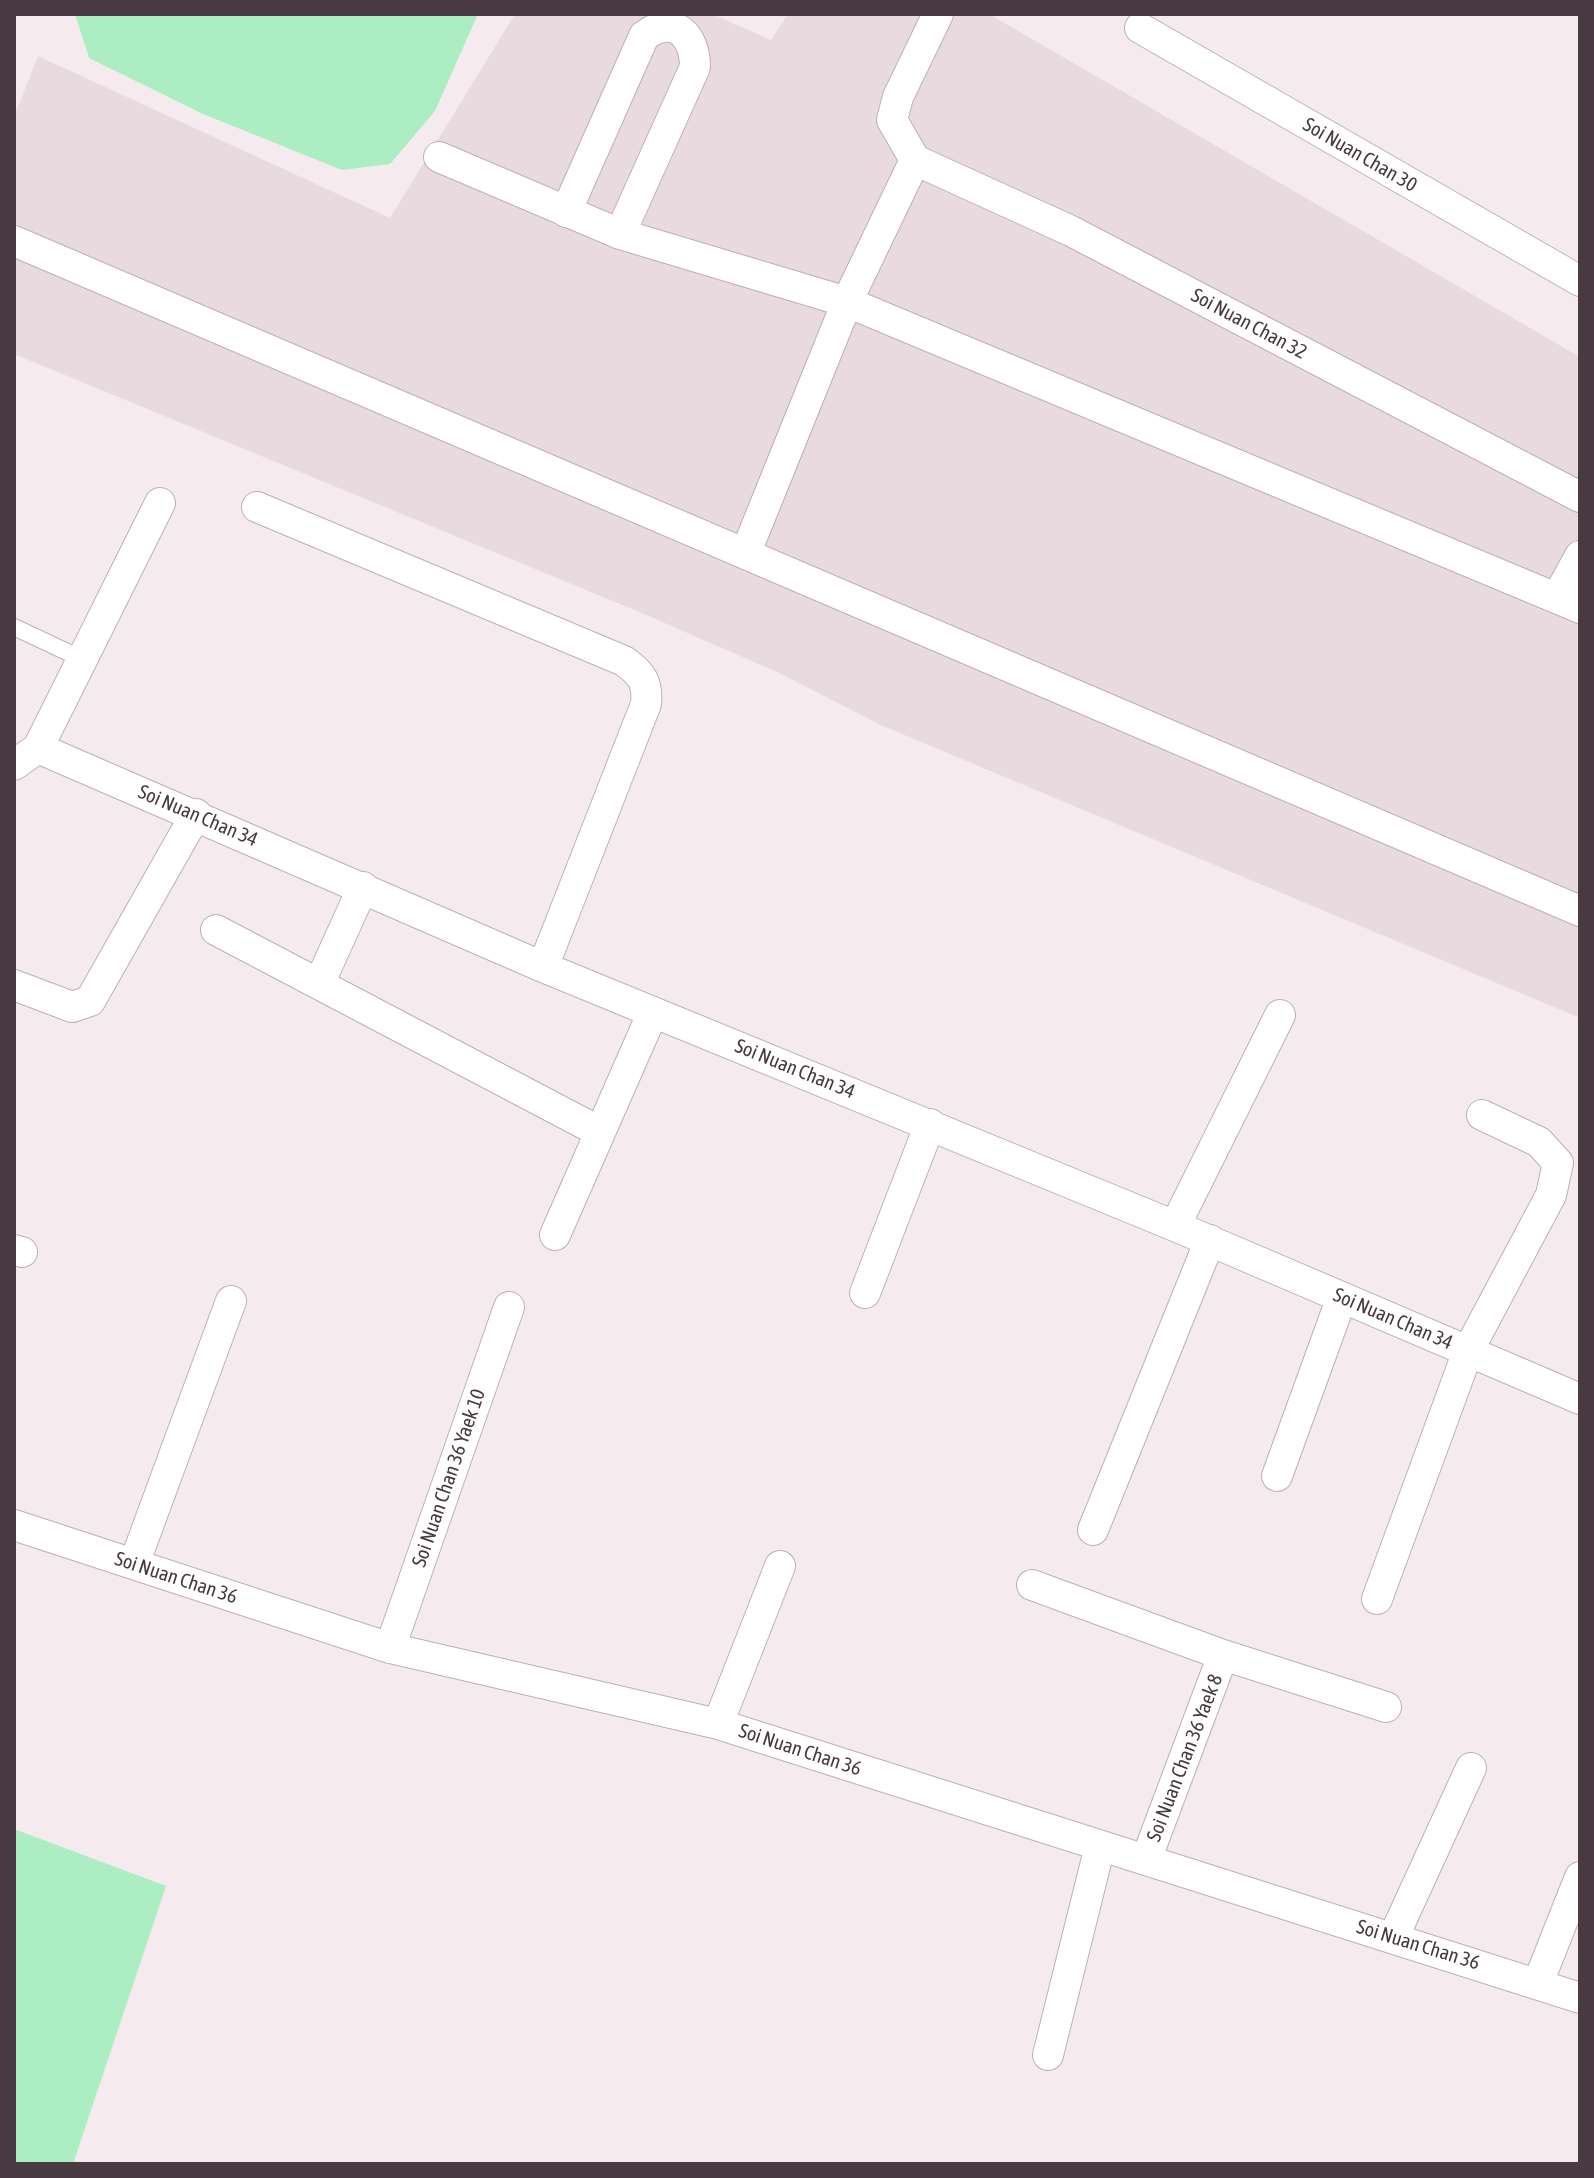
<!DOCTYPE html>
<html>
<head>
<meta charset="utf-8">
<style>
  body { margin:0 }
  #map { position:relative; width:1594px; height:2178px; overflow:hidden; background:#f5ebef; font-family:"Asap Condensed",sans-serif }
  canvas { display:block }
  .frame { position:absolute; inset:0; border:16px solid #493940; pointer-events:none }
</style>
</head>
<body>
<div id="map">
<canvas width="1594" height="2178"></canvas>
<div class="frame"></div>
</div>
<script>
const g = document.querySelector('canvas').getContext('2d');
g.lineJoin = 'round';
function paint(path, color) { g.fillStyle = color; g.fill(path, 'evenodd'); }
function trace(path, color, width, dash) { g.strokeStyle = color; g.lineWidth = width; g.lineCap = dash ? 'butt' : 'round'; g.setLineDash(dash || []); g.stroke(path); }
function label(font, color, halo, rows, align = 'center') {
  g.font = font + ' "Asap Condensed",sans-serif'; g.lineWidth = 7; g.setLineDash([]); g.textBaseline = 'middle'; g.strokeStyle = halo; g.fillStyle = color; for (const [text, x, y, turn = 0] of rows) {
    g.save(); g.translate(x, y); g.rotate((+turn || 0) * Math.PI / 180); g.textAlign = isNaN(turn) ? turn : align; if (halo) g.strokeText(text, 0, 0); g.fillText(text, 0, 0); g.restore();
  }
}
const residential = new Path2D(`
  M515,14H712L771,40L788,14H989L1580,357V1018L883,726L777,672L637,611L14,354V117L38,56L390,218Z`);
const water = new Path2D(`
  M75,14H478L435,111L390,164L342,170L203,114L89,58Z
  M14,1829L166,1886L73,2164H14Z`);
const lane = new Path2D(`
  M14,627L82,659`);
const street = new Path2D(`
  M1140,28L1580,281
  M439,157L620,234L847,302L1580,608
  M915,160L1071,231L1580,497
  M566,212L644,36C673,14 695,34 695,67L620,234
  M14,241L1580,911
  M257,507L624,661C642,674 648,682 646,704L543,967
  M746,552L847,302L915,160L892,120L898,97L938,14
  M1557,598L1580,556
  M38,748L160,503
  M14,765L38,748L543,967L1175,1226L1580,1399
  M216,930L600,1132
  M319,984L363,887
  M14,985L72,1007L90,1001L196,814
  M1175,1226L1280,1015
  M555,1235L653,1012
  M14,1250L22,1252
  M865,1293L930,1124
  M1277,1476L1342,1297
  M14,1525L390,1648L718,1724L1580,1998
  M1093,1530L1210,1240
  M134,1564L231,1301
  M1032,1585L1223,1655L1386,1707
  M1377,1599L1468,1351L1551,1195L1558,1163L1539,1142L1482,1115
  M390,1648L509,1307
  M718,1724L780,1566
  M1146,1860L1223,1655
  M1394,1936L1471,1768
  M1538,1983L1580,1877
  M1048,2055L1100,1846`);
const streetNames = [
  ["Soi Nuan Chan 30",1360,155,30],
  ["Soi Nuan Chan 32",1249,324,28],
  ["Soi Nuan Chan 34",198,816,23],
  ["Soi Nuan Chan 34",795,1069,22],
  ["Soi Nuan Chan 34",1393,1319,23],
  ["Soi Nuan Chan 36 Yaek 10",449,1478,-71],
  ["Soi Nuan Chan 36",176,1578,18],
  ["Soi Nuan Chan 36",800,1750,18],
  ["Soi Nuan Chan 36 Yaek 8",1185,1758,-69],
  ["Soi Nuan Chan 36",1418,1945,17]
];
paint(residential, '#e8dadf');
paint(water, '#acedc3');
trace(lane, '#c0aeb6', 18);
trace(street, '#c0aeb6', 32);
trace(lane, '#fff', 16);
trace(street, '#fff', 30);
label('20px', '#493940', '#fff', streetNames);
</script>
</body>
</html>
